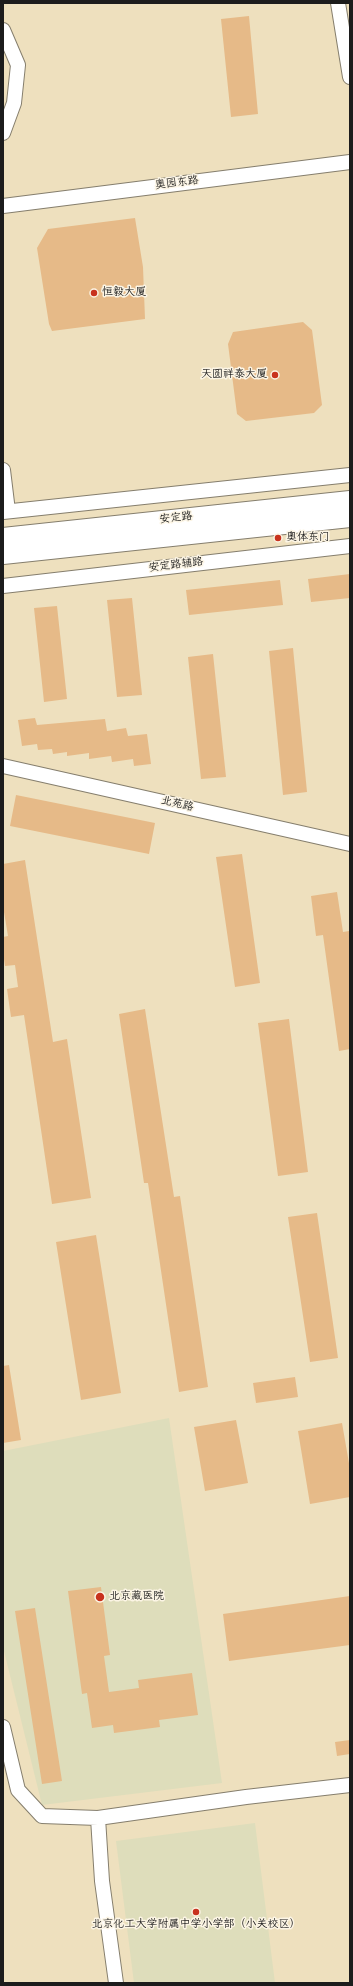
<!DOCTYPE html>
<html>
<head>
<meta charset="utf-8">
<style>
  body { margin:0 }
  #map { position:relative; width:353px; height:1986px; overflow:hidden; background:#eee0be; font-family:"Gochi Hand",sans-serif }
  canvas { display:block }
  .frame { position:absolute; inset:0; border:4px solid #1c1c1c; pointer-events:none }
</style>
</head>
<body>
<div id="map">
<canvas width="353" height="1986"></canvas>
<div class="frame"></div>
</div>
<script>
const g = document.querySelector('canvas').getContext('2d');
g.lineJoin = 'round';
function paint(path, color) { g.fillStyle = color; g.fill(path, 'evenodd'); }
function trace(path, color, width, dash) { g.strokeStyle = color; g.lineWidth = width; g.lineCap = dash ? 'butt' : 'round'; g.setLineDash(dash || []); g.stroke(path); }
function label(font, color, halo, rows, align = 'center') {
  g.font = font + ' "Gochi Hand","LXGW WenKai TC",sans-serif'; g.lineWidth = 3; g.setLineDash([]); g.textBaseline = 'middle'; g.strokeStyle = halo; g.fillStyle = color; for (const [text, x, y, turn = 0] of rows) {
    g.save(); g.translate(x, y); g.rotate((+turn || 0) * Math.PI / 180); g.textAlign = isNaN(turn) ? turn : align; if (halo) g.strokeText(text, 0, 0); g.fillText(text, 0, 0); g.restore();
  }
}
const built = new Path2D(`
  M169,1418L222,1783L42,1805L3,1647V1451Z
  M255,1823L275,1983H134L116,1841Z`);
const building = new Path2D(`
  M249,16L258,114L231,117L221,19Z
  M135,218L143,267L145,319L52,331L49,324L37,248L48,229Z
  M303,322L312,330L322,405L314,413L246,421L237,414L228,344L233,332Z
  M350,574V598L311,602L308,579Z
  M280,580L283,605L189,615L186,590Z
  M132,598L142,695L117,697L107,600Z
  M57,606L67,699L44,702L34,608Z
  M293,648L307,792L283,795L269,651Z
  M213,654L226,777L201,779L188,657Z
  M35,718L37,725L105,719L107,731L126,728L128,736L147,734L151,764L134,766L133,759L112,762L111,756L89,759V753L67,756V752L53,754L52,749L38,750L37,744L22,746L18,720Z
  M16,795L155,823L149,854L10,826Z
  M242,854L260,983L235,987L216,857Z
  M25,860L53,1042L67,1039L91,1198L52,1204L24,1015L11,1017L7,989L18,987L15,965L5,966L3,952V937L8,936L3,906V864Z
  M337,892L343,932L349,931L350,940V1049L339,1051L323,935L316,936L311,896Z
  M145,1009L174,1197L180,1196L208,1387L179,1392L148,1183H144L119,1014Z
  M289,1019L308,1172L278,1176L258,1023Z
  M317,1213L338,1358L310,1362L288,1217Z
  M96,1235L121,1393L81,1400L56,1242Z
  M9,1365L21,1440L3,1443V1366Z
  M295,1377L298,1397L256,1403L253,1383Z
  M236,1420L248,1483L205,1491L194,1427Z
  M342,1423L350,1469V1497L310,1504L298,1431Z
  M101,1587L110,1655L104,1656L109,1692L139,1688L138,1680L192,1673L198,1715L159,1720L160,1727L114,1733L113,1725L92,1728L87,1693L82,1694L68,1591Z
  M350,1596V1645L229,1661L223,1614Z
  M35,1608L62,1781L42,1784L15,1611Z
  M350,1740V1754L337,1756L335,1742Z`);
const minor = new Path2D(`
  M338,3L350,77
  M3,30L18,65L14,103L3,133
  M3,206L350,162
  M3,470L8,511
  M3,512L350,475
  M3,586L350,546
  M3,766L350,844
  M3,1727L18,1790L42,1816L98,1818L246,1797L350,1785
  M98,1818L102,1881L116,1983`);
const major = new Path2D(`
  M3,537L350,500
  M3,555L350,518`);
const markers = [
  [94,293,4,"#c8321e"],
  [275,375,4,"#c8321e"],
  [278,538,4,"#c8321e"],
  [100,1597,5,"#c8321e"],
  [196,1912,4,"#c8321e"]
];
const streetNames = [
  ["奥园东路",177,184,-7],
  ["安定路",176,519,-6],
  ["安定路辅路",176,566,-7],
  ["北苑路",177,805,13]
];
const poiNames = [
  ["恒毅大厦",102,293],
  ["天圆祥泰大厦",267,375,"right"],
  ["奥体东门",286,538],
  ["北京藏医院",109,1597],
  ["北京化工大学附属中学小学部（小关校区）",196,1925,"center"]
];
paint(built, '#deddbb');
paint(building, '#e6ba88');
trace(minor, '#857e6d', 16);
trace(major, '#857e6d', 20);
trace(minor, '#fff', 14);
trace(major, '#fff', 18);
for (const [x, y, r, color] of markers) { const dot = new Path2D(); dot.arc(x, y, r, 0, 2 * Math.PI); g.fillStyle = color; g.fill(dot); trace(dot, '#fcf5e5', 1.5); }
label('11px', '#1c1c1c', '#fcf5e5', streetNames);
label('11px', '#1c1c1c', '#fcf5e5', poiNames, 'left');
</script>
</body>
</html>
